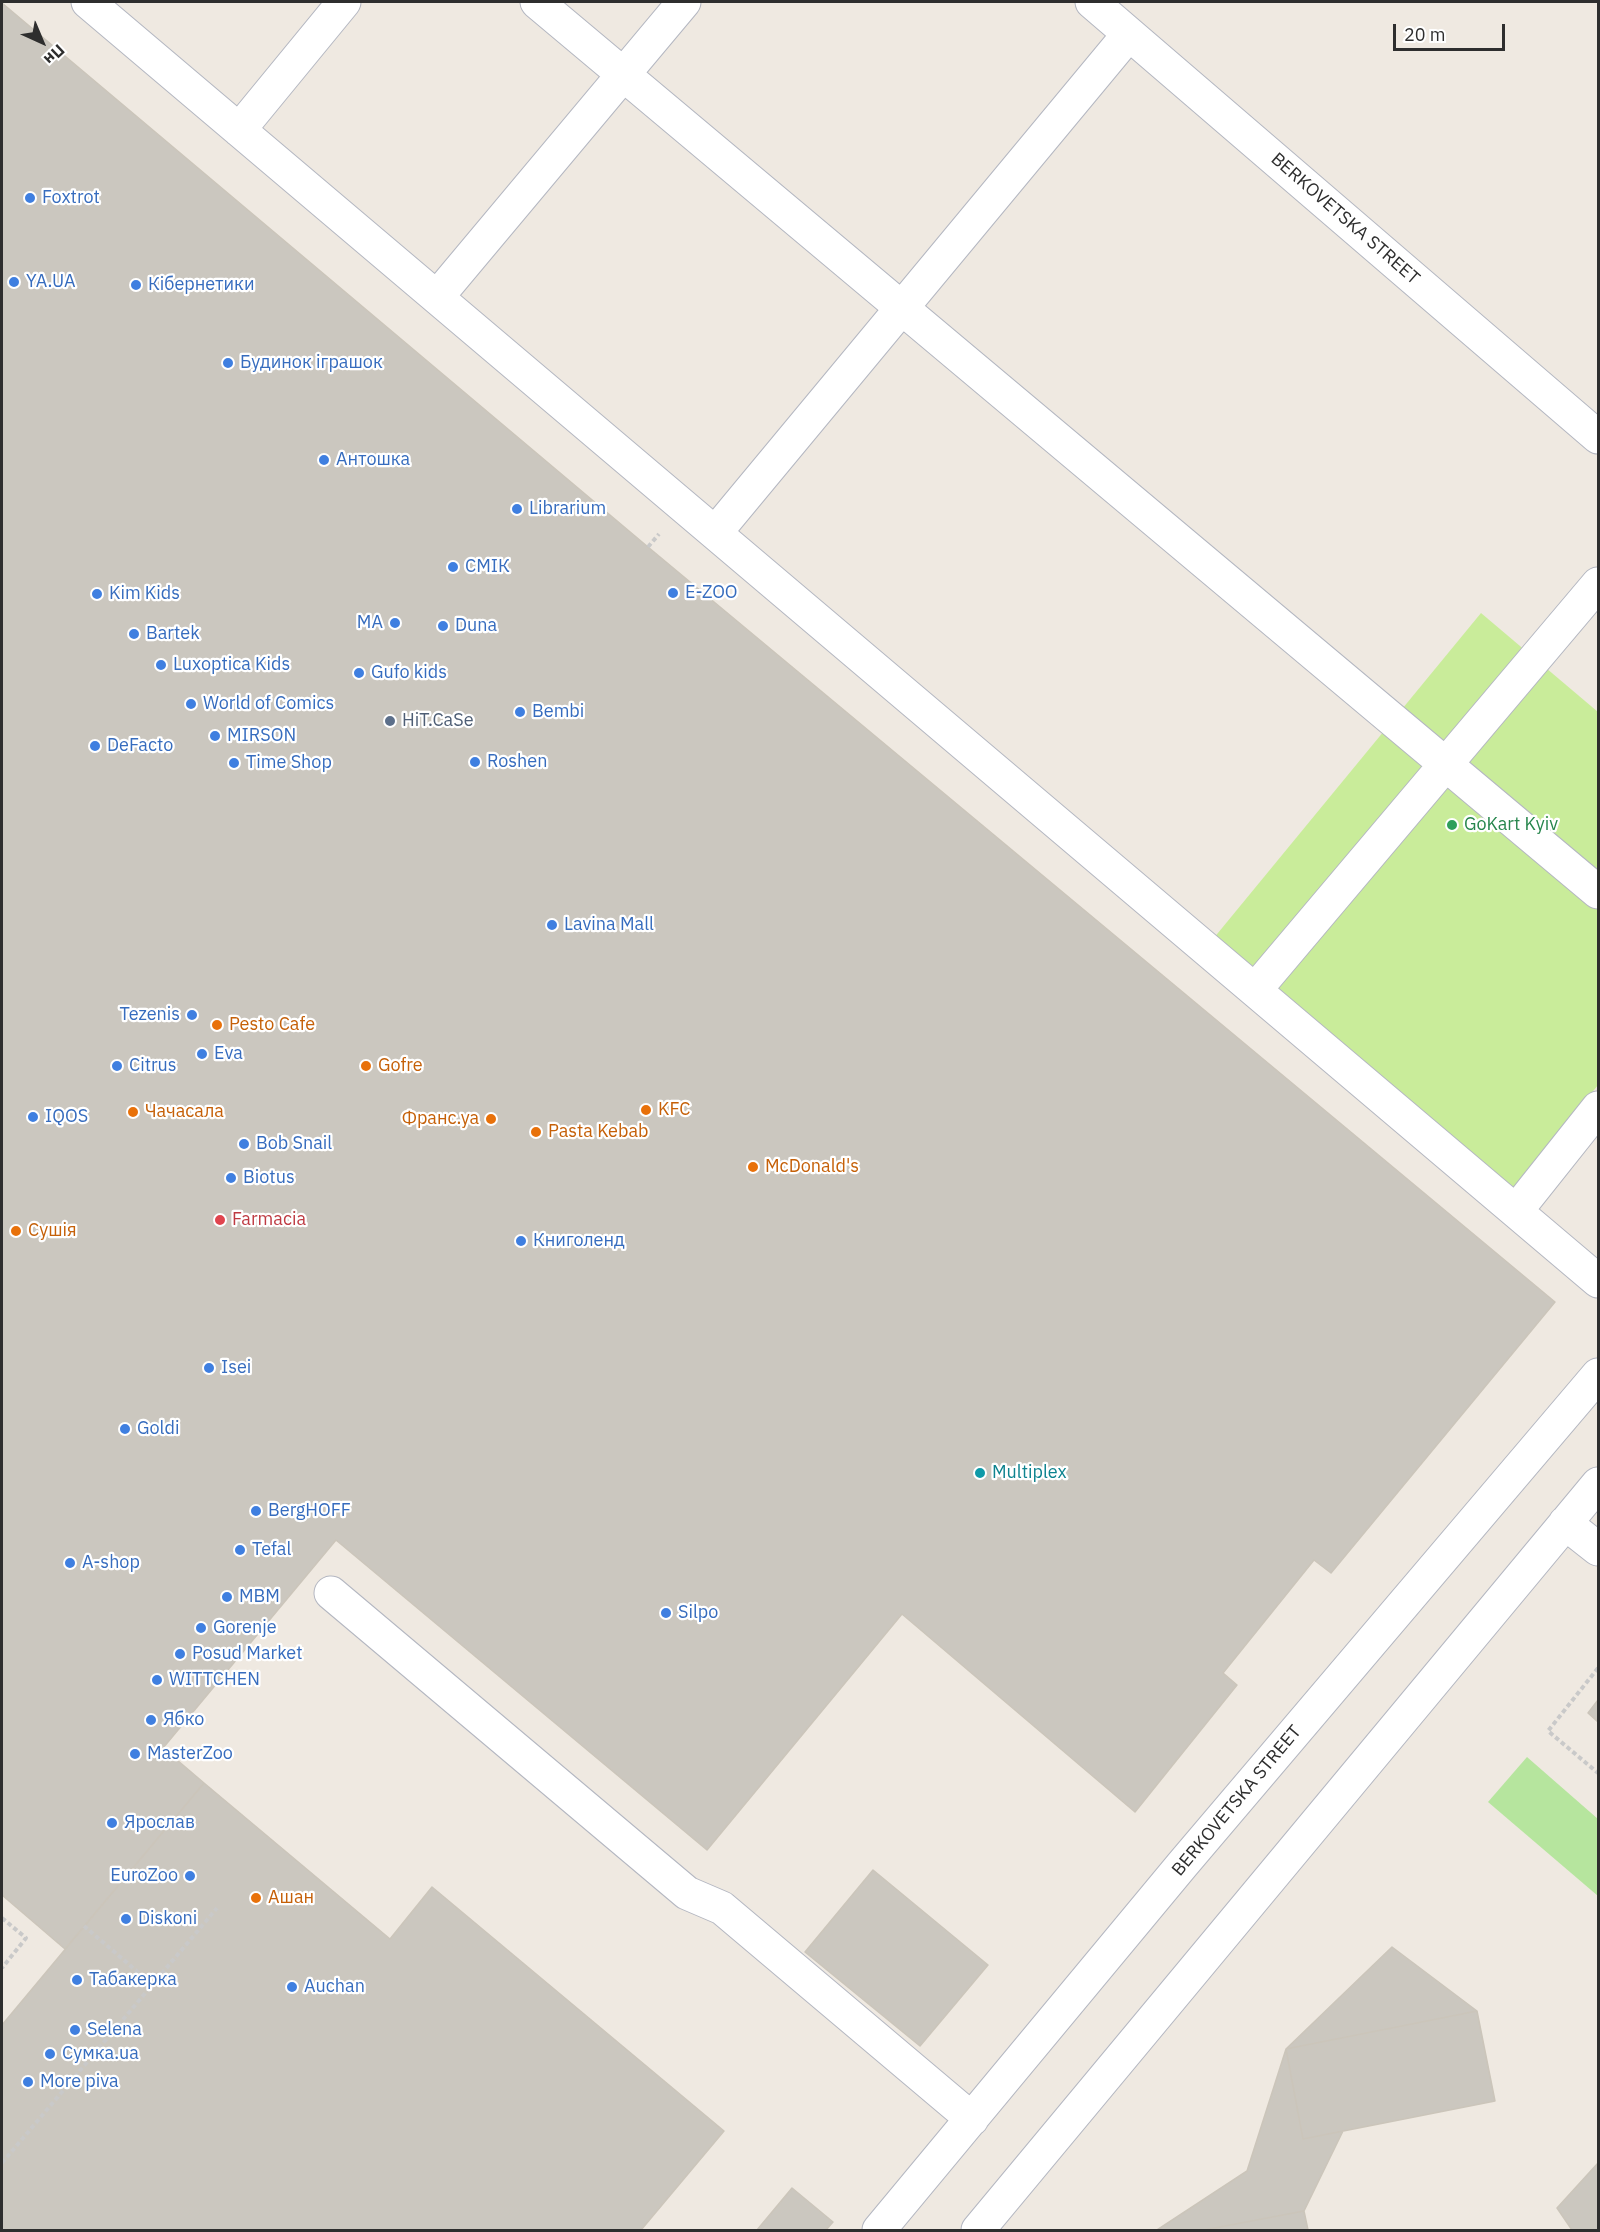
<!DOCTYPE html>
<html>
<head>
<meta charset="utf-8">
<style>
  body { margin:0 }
  #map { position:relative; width:1600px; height:2232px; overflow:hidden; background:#efe9e1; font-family:"IBM Plex Sans",sans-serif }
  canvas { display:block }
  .frame { position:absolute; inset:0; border:3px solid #2e2e2e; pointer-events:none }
  .north { position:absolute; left:12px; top:12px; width:60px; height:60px; -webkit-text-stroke:4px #fff; paint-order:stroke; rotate:136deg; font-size:16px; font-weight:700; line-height:24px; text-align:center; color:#2e2e2e }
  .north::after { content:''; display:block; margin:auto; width:21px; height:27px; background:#2e2e2e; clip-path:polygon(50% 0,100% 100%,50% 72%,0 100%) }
  .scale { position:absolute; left:1393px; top:24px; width:112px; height:27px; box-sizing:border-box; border:3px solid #2e2e2e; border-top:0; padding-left:8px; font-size:18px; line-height:21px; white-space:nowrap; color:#2e2e2e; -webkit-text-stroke:4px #fff; paint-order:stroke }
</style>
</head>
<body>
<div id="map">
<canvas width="1600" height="2232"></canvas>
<div class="frame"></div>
<div class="north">Пн</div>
<div class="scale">20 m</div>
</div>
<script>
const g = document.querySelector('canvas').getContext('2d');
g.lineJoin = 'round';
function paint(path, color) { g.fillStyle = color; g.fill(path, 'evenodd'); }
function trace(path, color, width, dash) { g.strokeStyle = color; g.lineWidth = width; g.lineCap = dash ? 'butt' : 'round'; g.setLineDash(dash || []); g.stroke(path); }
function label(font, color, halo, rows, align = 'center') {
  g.font = font + ' "IBM Plex Sans",sans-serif'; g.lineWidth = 4.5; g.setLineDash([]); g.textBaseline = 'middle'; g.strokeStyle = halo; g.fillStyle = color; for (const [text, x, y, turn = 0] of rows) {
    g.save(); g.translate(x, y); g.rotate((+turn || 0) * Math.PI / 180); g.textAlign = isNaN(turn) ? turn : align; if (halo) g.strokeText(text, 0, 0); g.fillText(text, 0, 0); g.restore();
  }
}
const green = new Path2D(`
  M1527,1757L1598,1819V1896L1488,1802Z`);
const pitch = new Path2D(`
  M1481,613L1598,712V1085L1514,1190L1213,939Z`);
const building = new Path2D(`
  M2,3L648,547L1555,1302L1331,1573L1314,1560L1223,1673L1237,1685L1135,1812L902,1614L707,1850L336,1540L163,1748L204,1783L65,1949L2,1895Z
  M1598,1700V1722L1588,1713Z
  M204,1783L390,1939L432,1887L724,2131L641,2230H2V2025Z
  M873,1870L988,1965L920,2046L805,1952Z
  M1392,1947L1477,2011L1286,2049Z
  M1477,2011L1495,2101L1303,2139L1286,2049Z
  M1286,2049L1303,2139L1343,2131L1304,2211L1204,2230H1157L1247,2171Z
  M1598,2163V2230H1572L1557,2208Z
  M792,2188L833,2222L826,2230H757Z
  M1304,2211L1308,2230H1204Z`);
const path = new Path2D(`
  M648,547L659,534
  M1598,1668L1548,1731L1598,1773
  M2,1918L26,1938L2,1968
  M84,1926L153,1985
  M2,2163L217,1908`);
const minor = new Path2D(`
  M88,2L1598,1281
  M537,2L1598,892
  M1092,2L1598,437
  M239,130L344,2
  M437,297L684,2
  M715,533L1129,34
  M1255,990L1598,584
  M1516,1211L1598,1108
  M1565,1523L1598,1549
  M331,1593L687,1893L722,1908L972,2119
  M879,2230L1182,1865L1598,1375
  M978,2230L1598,1484`);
const markers = [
  [30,198,6,"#3f7fe0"],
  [14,282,6,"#3f7fe0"],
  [136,285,6,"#3f7fe0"],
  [228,363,6,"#3f7fe0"],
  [324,460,6,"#3f7fe0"],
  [517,509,6,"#3f7fe0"],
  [453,567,6,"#3f7fe0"],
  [673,593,6,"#3f7fe0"],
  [97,594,6,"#3f7fe0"],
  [395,623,6,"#3f7fe0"],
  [443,626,6,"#3f7fe0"],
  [134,634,6,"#3f7fe0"],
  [161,665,6,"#3f7fe0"],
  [359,673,6,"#3f7fe0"],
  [191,704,6,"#3f7fe0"],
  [520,712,6,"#3f7fe0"],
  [390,721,6,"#5c6f8a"],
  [215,736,6,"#3f7fe0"],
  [95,746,6,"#3f7fe0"],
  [475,762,6,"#3f7fe0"],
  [234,763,6,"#3f7fe0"],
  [1452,825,6,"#2e9e5b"],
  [552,925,6,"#3f7fe0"],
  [192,1015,6,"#3f7fe0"],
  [217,1025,6,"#e8710a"],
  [202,1054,6,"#3f7fe0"],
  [117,1066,6,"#3f7fe0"],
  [366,1066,6,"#e8710a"],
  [646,1110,6,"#e8710a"],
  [133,1112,6,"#e8710a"],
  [33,1117,6,"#3f7fe0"],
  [491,1119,6,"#e8710a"],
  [536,1132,6,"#e8710a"],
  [244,1144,6,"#3f7fe0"],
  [753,1167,6,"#e8710a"],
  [231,1178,6,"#3f7fe0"],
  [220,1220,6,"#e0444e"],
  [16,1231,6,"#e8710a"],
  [521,1241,6,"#3f7fe0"],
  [209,1368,6,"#3f7fe0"],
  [125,1429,6,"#3f7fe0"],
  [980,1473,6,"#0f9aa8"],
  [256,1511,6,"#3f7fe0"],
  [240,1550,6,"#3f7fe0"],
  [70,1563,6,"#3f7fe0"],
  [227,1597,6,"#3f7fe0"],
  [666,1613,6,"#3f7fe0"],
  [201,1628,6,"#3f7fe0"],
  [180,1654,6,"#3f7fe0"],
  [157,1680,6,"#3f7fe0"],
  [151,1720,6,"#3f7fe0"],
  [135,1754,6,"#3f7fe0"],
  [112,1823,6,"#3f7fe0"],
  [190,1876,6,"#3f7fe0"],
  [256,1898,6,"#e8710a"],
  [126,1919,6,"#3f7fe0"],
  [77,1980,6,"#3f7fe0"],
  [292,1987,6,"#3f7fe0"],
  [75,2030,6,"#3f7fe0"],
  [50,2054,6,"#3f7fe0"],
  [28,2082,6,"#3f7fe0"]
];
const shopNames = [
  ["Foxtrot",42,198],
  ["YA.UA",26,282],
  ["Кібернетики",148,285],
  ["Будинок іграшок",240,363],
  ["Антошка",336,460],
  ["Librarium",529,509],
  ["СМІК",465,567],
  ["E-ZOO",685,593],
  ["Kim Kids",109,594],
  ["МА",383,623,"right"],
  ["Duna",455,626],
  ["Bartek",146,634],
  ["Luxoptica Kids",173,665],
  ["Gufo kids",371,673],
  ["World of Comics",203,704],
  ["Bembi",532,712],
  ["MIRSON",227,736],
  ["DeFacto",107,746],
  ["Roshen",487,762],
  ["Time Shop",246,763],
  ["Lavina Mall",564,925],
  ["Tezenis",180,1015,"right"],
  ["Eva",214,1054],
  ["Citrus",129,1066],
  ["IQOS",45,1117],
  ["Bob Snail",256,1144],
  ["Biotus",243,1178],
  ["Книголенд",533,1241],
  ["Isei",221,1368],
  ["Goldi",137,1429],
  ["BergHOFF",268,1511],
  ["Tefal",252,1550],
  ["A-shop",82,1563],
  ["MBM",239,1597],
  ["Silpo",678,1613],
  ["Gorenje",213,1628],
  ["Posud Market",192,1654],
  ["WITTCHEN",169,1680],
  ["Ябко",163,1720],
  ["MasterZoo",147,1754],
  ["Ярослав",124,1823],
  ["EuroZoo",178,1876,"right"],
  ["Diskoni",138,1919],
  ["Табакерка",89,1980],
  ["Auchan",304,1987],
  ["Selena",87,2030],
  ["Сумка.ua",62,2054],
  ["More piva",40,2082]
];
const streetNames = [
  ["BERKOVETSKA STREET",1345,219,41],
  ["BERKOVETSKA STREET",1237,1801,-50]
];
const serviceNames = [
  ["HiT.CaSe",402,721]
];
const leisureNames = [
  ["GoKart Kyiv",1464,825]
];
const foodNames = [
  ["Pesto Cafe",229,1025],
  ["Gofre",378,1066],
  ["KFC",658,1110],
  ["Чачасала",145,1112],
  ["Франс.уа",479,1119,"right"],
  ["Pasta Kebab",548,1132],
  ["McDonald's",765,1167],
  ["Сушія",28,1231],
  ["Ашан",268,1898]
];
const healthNames = [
  ["Farmacia",232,1220]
];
const cultureNames = [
  ["Multiplex",992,1473]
];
paint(green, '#b6e59e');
paint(pitch, '#c9ec9a');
paint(building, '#cbc7bf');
trace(building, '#cbc5ba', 1.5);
trace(minor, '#b4b7c1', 35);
trace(path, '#c9c9c9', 4, [4.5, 3]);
trace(minor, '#fff', 33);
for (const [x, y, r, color] of markers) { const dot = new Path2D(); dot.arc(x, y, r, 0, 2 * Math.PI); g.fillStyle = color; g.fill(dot); trace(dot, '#fff', 2); }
label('18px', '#366cbe', '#fff', shopNames, 'left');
label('18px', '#2e2e2e', '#fff', streetNames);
label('18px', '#4e5e75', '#fff', serviceNames, 'left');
label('18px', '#27864d', '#fff', leisureNames, 'left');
label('18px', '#c56008', '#fff', foodNames, 'left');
label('18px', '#be3a42', '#fff', healthNames, 'left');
label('18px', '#0d838f', '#fff', cultureNames, 'left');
</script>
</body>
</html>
